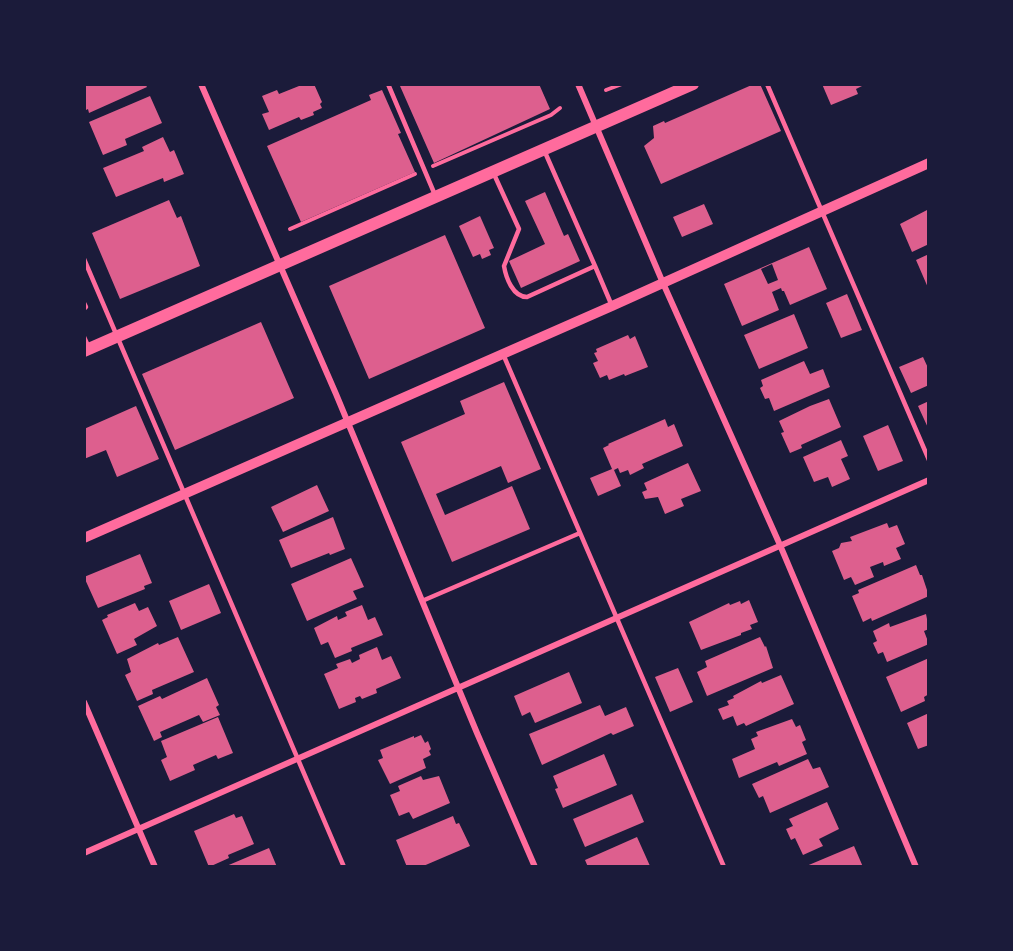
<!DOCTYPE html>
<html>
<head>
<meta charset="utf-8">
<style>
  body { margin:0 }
  #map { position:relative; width:1013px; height:951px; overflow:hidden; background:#1b1b3a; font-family:"Public Sans",sans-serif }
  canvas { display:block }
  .frame { position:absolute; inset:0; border:86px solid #1b1b3a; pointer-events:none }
</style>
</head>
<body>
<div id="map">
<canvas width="1013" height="951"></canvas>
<div class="frame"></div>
</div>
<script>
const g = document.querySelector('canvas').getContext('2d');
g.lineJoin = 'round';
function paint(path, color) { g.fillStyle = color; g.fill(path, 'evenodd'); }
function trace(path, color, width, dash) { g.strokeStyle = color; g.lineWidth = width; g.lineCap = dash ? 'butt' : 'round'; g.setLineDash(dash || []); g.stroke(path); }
const building = new Path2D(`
  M84,84H145L147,87L89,113L88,109L84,111Z
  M304,84H314L322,102L320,104L322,108L313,112L314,115L301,120L299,117L269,130L262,114L269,112L262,96L277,90L279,94Z
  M404,84H539L550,109L434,163L400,86Z
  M754,84H760L781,131L661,184L644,146L654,138L653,126L664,121L665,123Z
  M822,84H866L856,89L858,94L831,105Z
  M382,90L401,133L398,134L415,172L301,222L267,146L371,100L369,95Z
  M150,96L162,123L125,139L127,145L103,155L89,122Z
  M163,137L170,152L174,150L184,174L164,182L163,178L116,197L103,168L144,151L142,147Z
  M545,192L564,236L568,234L580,261L521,288L509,261L545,244L525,201Z
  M169,200L177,218L181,216L200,266L120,299L92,233Z
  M704,204L713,224L682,237L673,217Z
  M929,209V244L912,252L900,224Z
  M480,216L494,248L489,250L491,255L482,259L480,254L473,257L459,226Z
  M445,235L485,328L369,379L329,286Z
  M809,247L827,289L790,305L784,291H782L781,288L772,292L779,310L742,326L724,284ZM772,264L778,280L768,284L761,269Z
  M929,254V290L916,260Z
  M847,294L862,330L841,338L826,303Z
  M794,314L808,348L759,369L744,335Z
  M261,322L294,398L175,450L142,374Z
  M628,335L630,339L635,336L648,367L625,376L624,374L609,380L607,375L600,378L593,363L598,361L594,353L597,352L596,349Z
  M923,357L929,370V385L911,393L899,367Z
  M804,361L810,374L823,369L830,387L774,411L769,398L765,399L760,388L763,386L761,380Z
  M504,382L541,469L508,483L501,466L436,494L445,515L512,486L530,529L452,562L401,442L465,414L460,401Z
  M829,399L841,427L801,445L802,448L790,453L781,433L784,432L779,421L810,406Z
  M929,401V430L918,406Z
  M136,406L159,459L117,477L106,450L84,459V429Z
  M665,419L668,427L674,424L683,446L642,464L644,468L630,475L628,470L620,473L618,468L614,470L621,486L598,496L590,478L612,469L603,448L609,445L608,444Z
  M888,425L903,461L878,471L863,436Z
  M841,440L848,456L841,459L850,479L832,487L828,477L814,482L803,457Z
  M688,463L701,491L681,499L684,506L665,514L658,497L645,499L642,492L647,490L644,483Z
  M317,485L329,511L283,532L271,507Z
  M333,517L345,549L330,555L329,553L291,568L279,540Z
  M887,523L889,528L897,525L905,544L896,548L901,559L884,566L883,562L870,567L874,577L855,585L851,577L844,580L832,551L839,548L841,543L852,541L850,537Z
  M140,554L152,583L144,586L145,589L98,608L84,577Z
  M351,558L364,587L353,591L357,599L307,621L291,584Z
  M916,565L920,575H922L929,596L872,621L871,618L863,622L852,596L859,593L858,590Z
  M209,584L221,613L181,630L169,601Z
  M749,600L758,622L750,625L752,629L741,633V635L701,650L689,622L729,603L730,605L740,601L741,604Z
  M135,603L139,611L148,607L157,626L134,639L137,645L117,654L102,620L108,617L107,615Z
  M362,605L368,620L375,617L383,635L351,648L352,651L335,658L328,642L321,645L314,628L337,616L338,620L347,616L345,612Z
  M926,614L929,629L924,631L929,644L887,662L883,652L878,654L873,643L877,641L873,631L889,623L890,627Z
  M178,637L194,672L152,690L153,694L137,701L125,675L131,672L127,659L158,643L159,645Z
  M760,637L765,647L766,646L773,668L707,696L697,672L707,667L705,661Z
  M377,647L382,660L391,656L401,678L376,689L377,693L362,699L360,696L355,698L356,702L339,709L324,674L338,668L336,664L350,659L352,663L360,659L359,655Z
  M929,658V694L924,697L925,701L901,712L886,677Z
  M678,668L693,702L670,712L655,677Z
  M569,672L582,703L535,723L530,712L522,716L514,696Z
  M781,675L794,704L746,726L744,723L737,726L733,716L723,720L718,709L729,705L727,701L734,698L733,696L761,681L762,683Z
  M207,678L219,705L216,707L220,715L203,722L199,715L160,732L162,737L154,741L138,706L160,696L162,699Z
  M600,705L605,716L626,707L634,726L613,735L611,733L542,765L529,734Z
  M929,713V745L918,749L907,723Z
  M218,717L233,753L218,759L216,755L193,765L195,770L170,781L161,760L167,757L161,741Z
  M792,719L796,727L800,725L806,740L802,742L807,754L779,766L777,762L739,778L732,759L755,749L751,739L758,736L756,732Z
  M421,735L425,743L428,741L431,749L429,751L431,755L423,759L426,768L390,784L378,760L383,758L380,750L414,736V738Z
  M604,754L617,785L563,808L555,789L558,788L553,776Z
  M808,759L813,769L820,767L829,787L770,813L763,796L759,798L752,784Z
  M421,776L423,780L439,776L450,803L413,819L409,812L399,816L390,795L400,791L398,786Z
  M632,794L644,822L585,847L573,819Z
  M827,802L839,829L819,839L823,846L803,855L795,838L791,840L786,829L793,826L789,819Z
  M234,814L236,818L242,816L254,844L228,855L229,858L209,867L194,831Z
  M453,816L456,824L459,823L470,846L421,867H407L396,840Z
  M637,837L650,866L588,867L585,860Z
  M854,846L863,867H804Z
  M269,848L277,867H224Z`);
const path = new Path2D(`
  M606,90L622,84
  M433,166L551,115L560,108
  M290,229L415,174`);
const service = new Path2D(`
  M388,84L435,195
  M767,84L929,460
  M544,150L595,266
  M493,172L519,229L504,266C506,278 513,297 527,297L595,266L612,306
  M84,259L344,867
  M84,303L86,307L84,309
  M84,337L89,348
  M503,354L724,867
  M422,601L580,533`);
const minor = new Path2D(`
  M201,84L336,394L477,733L535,867
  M578,84L663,283L780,545L916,867
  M84,702L155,867
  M84,853L929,480`);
const tertiary = new Path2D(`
  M84,538L612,306L929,163`);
const secondary = new Path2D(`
  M84,351L693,84`);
paint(building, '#dd5f8e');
trace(path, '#ff6b9d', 4);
trace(service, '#ff6b9d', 4.5);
trace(minor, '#ff6b9d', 6);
trace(tertiary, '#ff6b9d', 10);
trace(secondary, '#ff6b9d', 12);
</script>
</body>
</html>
